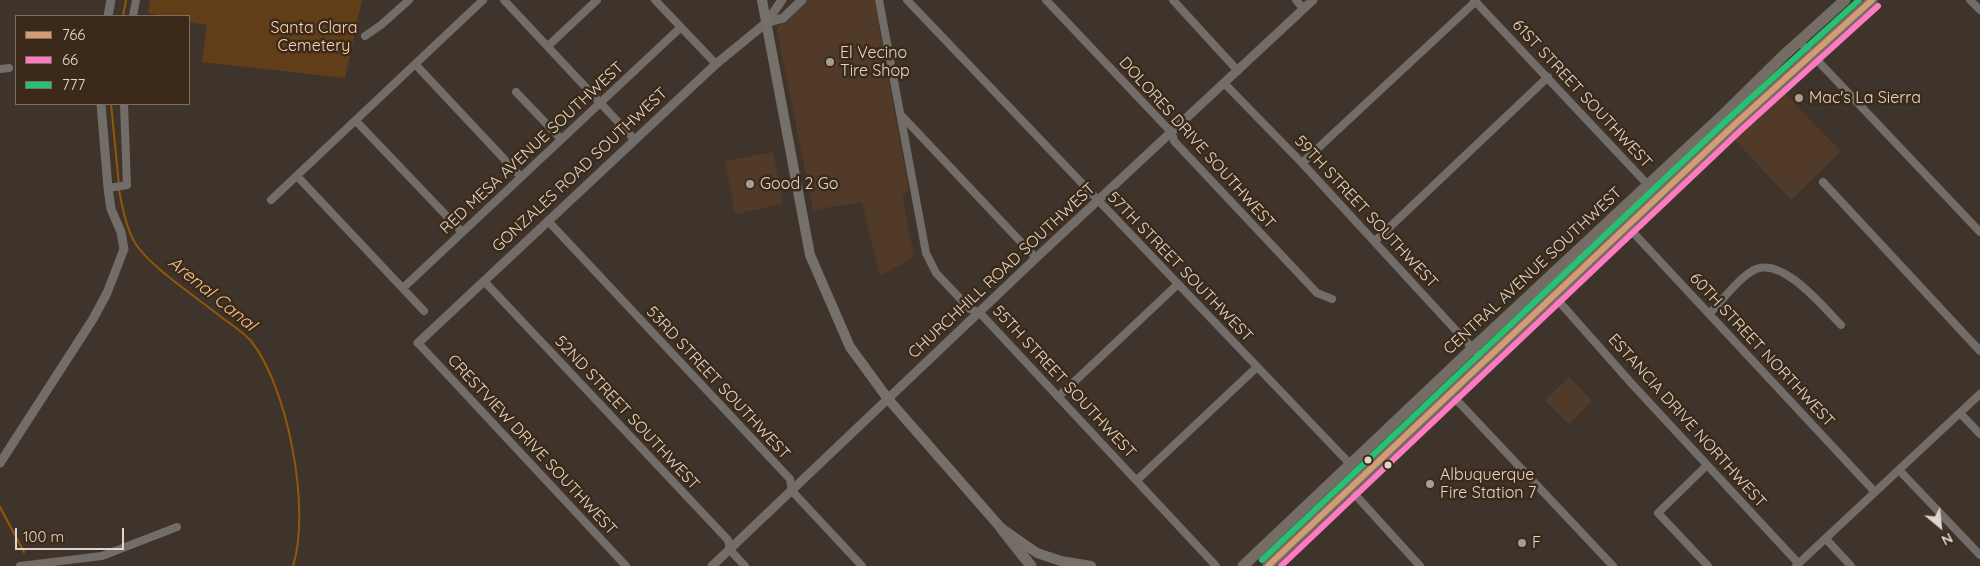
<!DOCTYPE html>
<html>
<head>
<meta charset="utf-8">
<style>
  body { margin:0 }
  #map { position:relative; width:1980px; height:566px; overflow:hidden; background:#3e342b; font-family:Quicksand,sans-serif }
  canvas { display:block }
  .legend { position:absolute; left:15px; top:15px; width:175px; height:90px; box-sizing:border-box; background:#3b2a19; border:1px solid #7d6e60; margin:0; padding:6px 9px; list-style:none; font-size:15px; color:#e1d5cb }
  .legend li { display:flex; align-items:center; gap:10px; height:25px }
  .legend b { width:25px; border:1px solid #7d6e60 }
  .north { position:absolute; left:1915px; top:501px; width:50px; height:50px; -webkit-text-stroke:4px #3b2a19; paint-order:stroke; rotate:152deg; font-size:14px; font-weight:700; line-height:20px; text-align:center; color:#e1d5cb }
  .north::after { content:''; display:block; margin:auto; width:18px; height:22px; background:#e1d5cb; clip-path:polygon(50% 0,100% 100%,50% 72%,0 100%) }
  .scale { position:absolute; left:15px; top:528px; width:109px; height:22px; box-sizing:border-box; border:2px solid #e1d5cb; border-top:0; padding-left:6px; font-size:15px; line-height:18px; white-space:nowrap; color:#e1d5cb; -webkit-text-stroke:4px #3b2a19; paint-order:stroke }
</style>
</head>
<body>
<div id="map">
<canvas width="1980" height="566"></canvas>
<ul class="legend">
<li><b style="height:6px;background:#d39c74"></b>766</li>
<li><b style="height:6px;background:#fe7ac1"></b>66</li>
<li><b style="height:6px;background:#26c172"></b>777</li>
</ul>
<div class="north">N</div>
<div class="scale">100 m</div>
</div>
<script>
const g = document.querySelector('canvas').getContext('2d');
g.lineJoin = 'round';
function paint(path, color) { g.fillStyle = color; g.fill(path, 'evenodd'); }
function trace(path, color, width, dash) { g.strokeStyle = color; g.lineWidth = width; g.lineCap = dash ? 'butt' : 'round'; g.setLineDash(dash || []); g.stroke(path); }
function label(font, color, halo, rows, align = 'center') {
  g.font = font + ' Quicksand,sans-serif'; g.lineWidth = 5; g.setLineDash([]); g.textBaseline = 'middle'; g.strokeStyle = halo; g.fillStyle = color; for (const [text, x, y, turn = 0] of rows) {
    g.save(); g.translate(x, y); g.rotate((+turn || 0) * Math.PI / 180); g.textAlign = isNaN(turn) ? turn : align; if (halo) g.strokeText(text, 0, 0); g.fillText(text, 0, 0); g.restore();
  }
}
const built = new Path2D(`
  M806,0H874L909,191L902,194L914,257L880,276L862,202L813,210L777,31L779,24Z
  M1785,94L1841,151L1791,200L1734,139Z
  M773,152L783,204L735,214L725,161Z
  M1569,377L1592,401L1569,424L1545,400Z`);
const green = new Path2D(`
  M150,0H362L345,78L202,62L207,25L189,22V16H163L148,13Z`);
const stream = new Path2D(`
  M123,16L126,0
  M111,104L119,185
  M119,189C122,207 126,228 135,243C152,269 197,297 221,317C231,324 243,332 251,341C288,387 311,509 293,566
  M0,507L24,552`);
const minor = new Path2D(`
  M504,0L635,140
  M655,0L716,64
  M879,0L926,253L936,273L970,309L979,312L1216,566
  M907,0L1351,465
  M1046,0L1172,133L1174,141L1317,293L1332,299
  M1173,0L1238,71
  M1296,0L1304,9
  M1474,0L1649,186
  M1970,0L1980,10
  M133,16L136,0
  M365,36L381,25L409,0
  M1799,41L1980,232
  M548,46L597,0
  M416,65L521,177
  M0,69L9,68
  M1224,83L1302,163L1485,362
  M516,92L561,139
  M901,115L1036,258
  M356,121L462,232
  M1302,163L1476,1
  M297,176L424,311
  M1823,182L1980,351
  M108,188L127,185L124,104
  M271,200L483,0
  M548,221L790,479L792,491L862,566
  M1628,227L1875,492
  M1375,241L1548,77
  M484,281L728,540L730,550L745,566
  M403,288L680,28
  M1555,297L1632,384L1799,564
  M1709,314C1721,302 1741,275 1756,269C1784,258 1823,307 1841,325
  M418,343L626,566
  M1451,394L1613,566
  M1058,397L1178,284
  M1960,413L1980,434
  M1707,465L1658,513L1708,566
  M1899,470L1980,555
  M1137,480L1257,367
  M1350,489L1420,566
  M1826,539L1851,566
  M20,566L102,556L177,527
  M1796,566L1980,394`);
const tertiary = new Path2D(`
  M108,16L111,0
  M766,23L783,18L802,0
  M418,343L716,64L766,23L782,0
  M0,463L93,319L107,293L124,249L121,232L111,209L108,188L101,104
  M712,566L1036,258L1313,0`);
const secondary = new Path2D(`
  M762,0L810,255L850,347L888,399L1001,528L1037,553L1061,561L1091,566`);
const primary = new Path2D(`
  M1001,528L1031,566
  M1243,566L1473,348L1725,113L1784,55L1845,0
  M1268,566L1734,125L1872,0`);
const bus1 = new Path2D(`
  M1268,566L1734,125L1872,0`);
const bus2 = new Path2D(`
  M1281,566L1740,131L1878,6`);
const bus3 = new Path2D(`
  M1262,560L1728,119L1859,0`);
const markers = [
  [830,62,5,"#a89d93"],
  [1799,98,5,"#a89d93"],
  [750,184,5,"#a89d93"],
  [1368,460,4.5,"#e1d5cb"],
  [1388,465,4.5,"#e1d5cb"],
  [1430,484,5,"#a89d93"],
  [1522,543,5,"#a89d93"]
];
const parkNames = [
  ["Santa Clara",314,28],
  ["Cemetery",314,46]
];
const poiNames = [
  ["El Vecino",840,53],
  ["Tire Shop",840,71],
  ["Mac's La Sierra",1809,98],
  ["Good 2 Go",760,184],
  ["Albuquerque",1440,475],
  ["Fire Station 7",1440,493],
  ["F",1532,543]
];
const streetNames = [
  ["61ST STREET SOUTHWEST",1582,94,47],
  ["DOLORES DRIVE SOUTHWEST",1197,143,48],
  ["RED MESA AVENUE SOUTHWEST",532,148,-43],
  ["GONZALES ROAD SOUTHWEST",580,170,-43],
  ["59TH STREET SOUTHWEST",1366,212,47],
  ["57TH STREET SOUTHWEST",1180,267,46],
  ["CHURCHHILL ROAD SOUTHWEST",1002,271,-43],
  ["CENTRAL AVENUE SOUTHWEST",1533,271,-43],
  ["60TH STREET NORTHWEST",1762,350,47],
  ["55TH STREET SOUTHWEST",1064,382,47],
  ["53RD STREET SOUTHWEST",718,383,47],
  ["52ND STREET SOUTHWEST",627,413,47],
  ["ESTANCIA DRIVE NORTHWEST",1687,421,48],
  ["CRESTVIEW DRIVE SOUTHWEST",532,445,47]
];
const waterNames = [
  ["Arenal Canal",212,294,39]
];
paint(built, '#513b28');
paint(green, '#613e18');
trace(stream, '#935706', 2);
trace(minor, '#726d68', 8);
trace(tertiary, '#726d68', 9);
trace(secondary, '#757069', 10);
trace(primary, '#746d66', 11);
trace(bus1, '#d39c74', 6);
trace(bus2, '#fe7ac1', 6);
trace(bus3, '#26c172', 6);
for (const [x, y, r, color] of markers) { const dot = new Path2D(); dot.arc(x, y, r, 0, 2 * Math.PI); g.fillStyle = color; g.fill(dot); trace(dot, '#3b2a19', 2); }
label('16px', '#fad5b4', '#3b2a19', parkNames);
label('16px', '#e1d5cb', '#3b2a19', poiNames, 'left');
label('16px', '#e1d5cb', '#3b2a19', streetNames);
label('italic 18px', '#f6c08e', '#3b2a19', waterNames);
</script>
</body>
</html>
